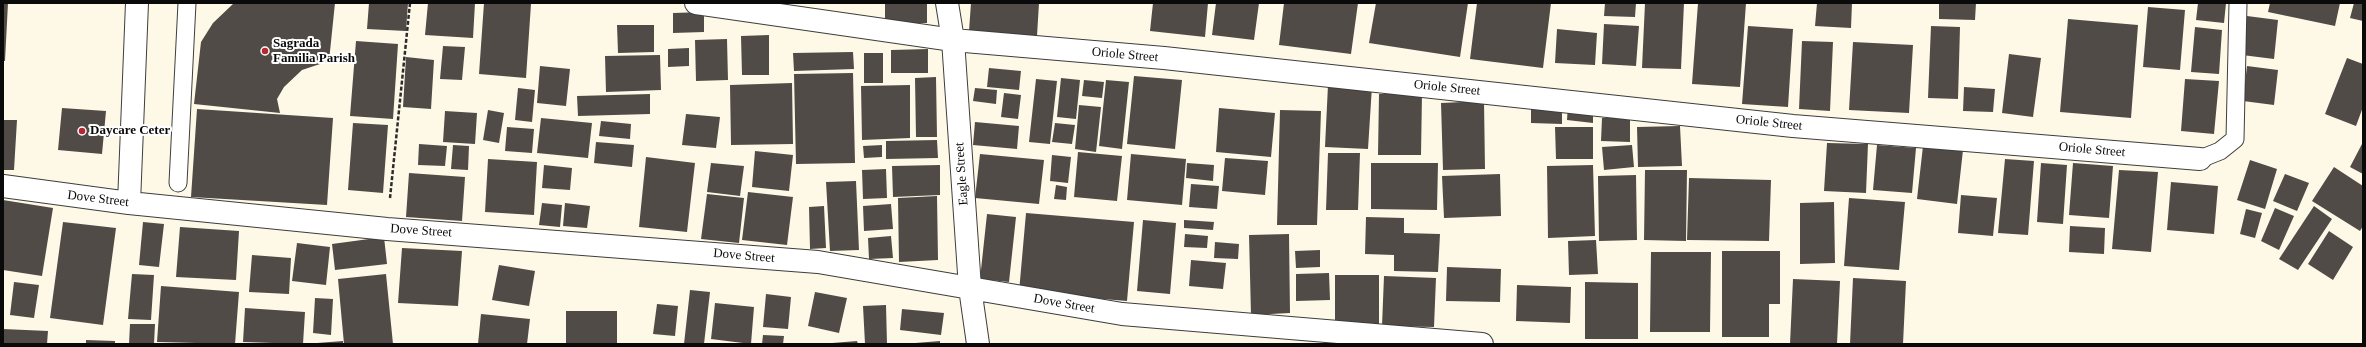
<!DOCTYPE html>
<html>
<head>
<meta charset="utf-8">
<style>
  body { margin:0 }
  #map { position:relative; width:2366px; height:347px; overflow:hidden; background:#fef9e7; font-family:Georgia,serif }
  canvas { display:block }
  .frame { position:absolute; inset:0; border:4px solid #0a0a0a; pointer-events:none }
</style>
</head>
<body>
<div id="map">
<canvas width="2366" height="347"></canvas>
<div class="frame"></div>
</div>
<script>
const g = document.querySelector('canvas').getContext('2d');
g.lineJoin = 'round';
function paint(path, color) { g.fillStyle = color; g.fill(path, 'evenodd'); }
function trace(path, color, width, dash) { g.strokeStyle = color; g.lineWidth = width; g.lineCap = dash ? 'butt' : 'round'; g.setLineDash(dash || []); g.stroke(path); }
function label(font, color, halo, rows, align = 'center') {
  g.font = font + ' Georgia,serif'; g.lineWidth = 4; g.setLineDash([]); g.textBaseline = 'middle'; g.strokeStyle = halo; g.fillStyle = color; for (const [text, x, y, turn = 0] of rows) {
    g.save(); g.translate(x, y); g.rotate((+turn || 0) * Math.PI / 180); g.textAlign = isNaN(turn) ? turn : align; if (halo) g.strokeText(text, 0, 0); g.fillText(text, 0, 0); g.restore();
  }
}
const building = new Path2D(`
  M3,3H8L5,61H3Z
  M234,3H335L329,61L302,70L284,87L277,99L280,113L194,104L201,42L213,23Z
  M369,3H408L406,31L367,29Z
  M428,3H475L473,38L425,35Z
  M484,3L531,4L526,78L479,74Z
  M885,3H927V23L885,24Z
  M971,3H1039L1037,36L969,31Z
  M1153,3H1208L1205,37L1150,31Z
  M1216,3H1259L1254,40L1212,35Z
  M1284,3H1358L1351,54L1279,45Z
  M1376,3H1468L1460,57L1369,43Z
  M1477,3H1551L1543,68L1470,59Z
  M1605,3H1636L1635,17L1604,16Z
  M1645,3H1684L1681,69L1642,68Z
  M1698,3H1746L1740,87L1692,84Z
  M1817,3H1852L1851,28L1815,26Z
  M1939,3H1976L1975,20L1939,19Z
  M2198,3H2226L2224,23L2196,20Z
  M2270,3H2340L2335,26L2268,12Z
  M2354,3H2363V21L2350,18Z
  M2148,7L2185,10L2180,70L2143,67Z
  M704,12V32L673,33V13Z
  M2247,16L2278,20L2274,59L2242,55Z
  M2068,19L2138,25L2131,118L2060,112Z
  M1604,24L1639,26L1636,66L1602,64Z
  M617,25H654V52L618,53Z
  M1748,26L1793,29L1788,107L1742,104Z
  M1931,26L1960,27L1958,99L1928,98Z
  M2195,27L2222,30L2219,74L2191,72Z
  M1557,29L1597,33L1595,65L1555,63Z
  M769,35V75H742L741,36Z
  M727,39L728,80L696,81L695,40Z
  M356,41L398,44L393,119L350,116Z
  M1802,41L1833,42L1830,111L1799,109Z
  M1853,42L1913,45L1909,113L1849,110Z
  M443,46L465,47L462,80L440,79Z
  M689,48V66L668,67V49Z
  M928,49V73H891V50Z
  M853,52L854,69L794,71L793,53Z
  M864,53H883V83H864Z
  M2009,54L2041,58L2033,117L2002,113Z
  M660,55L661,90L606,92L605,56Z
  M406,57L434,60L431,109L403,107Z
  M2347,58L2363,64V107L2356,126L2325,114Z
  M540,66L570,69L566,106L537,103Z
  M2247,66L2278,70L2274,105L2243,101Z
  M989,68L1021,71L1019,90L987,87Z
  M853,73L855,163L796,164L794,74Z
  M1134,76L1182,80L1175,149L1127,144Z
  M936,77L937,137H916L915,78Z
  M1061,78L1080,80L1076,119L1057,117Z
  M1036,79L1057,81L1050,144L1029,142Z
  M2185,79L2219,81L2214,134L2181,131Z
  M1084,80L1104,82L1102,98L1082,96Z
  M1106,80L1129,82L1122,149L1099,146Z
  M792,83L793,144L731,145L730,85Z
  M910,85V138L862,140L861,86Z
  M1328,85L1372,86L1368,149L1325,147Z
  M1964,87L1995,89L1993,112L1963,111Z
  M518,88L535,90L532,122L515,120Z
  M975,88L997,90L996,104L973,101Z
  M1004,93L1021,95L1018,119L1001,117Z
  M650,94V114L578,116L577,96Z
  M1379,94H1422L1421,155H1378Z
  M1484,101L1485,169L1443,170L1441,103Z
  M1531,101L1562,102V124L1531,123Z
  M1079,105L1101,107L1096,152L1075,149Z
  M1568,105L1593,107V123L1567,120Z
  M62,108L106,111L102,154L58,150Z
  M1219,108L1275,113L1271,157L1216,152Z
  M197,109L333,118L327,205L191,197Z
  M488,110L504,113L499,143L483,140Z
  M1280,110L1321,111L1317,225H1277Z
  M445,111L477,113L475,144L443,142Z
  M686,114L720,117L716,148L682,145Z
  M541,118L592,123L588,158L537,153Z
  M1602,118H1630V142L1601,141Z
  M3,120H17L14,170H3Z
  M601,121L631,124L630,139L599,136Z
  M975,122L1019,126L1017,149L973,145Z
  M353,123L388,125L383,193L348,190Z
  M1055,123L1075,125L1072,144L1052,142Z
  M1680,126L1682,166L1638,167L1637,127Z
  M507,127L534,129L532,153L505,151Z
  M1555,127H1593V159H1556Z
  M937,140L938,158L886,159V141Z
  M596,142L634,145L632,167L594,163Z
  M2363,142V174L2350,167Z
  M1827,143L1868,144L1866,193L1824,191Z
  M419,144L447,146L445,166L418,165Z
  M453,145L469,146L468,170L451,169Z
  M882,145V157L864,158L863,146Z
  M1632,145L1634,167L1604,170L1602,147Z
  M1877,145L1916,148L1912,193L1873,190Z
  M1923,146L1963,150L1957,204L1917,199Z
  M755,151L793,155L789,191L752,187Z
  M1078,152L1122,156L1117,201L1074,197Z
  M1328,153H1360L1358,210H1326Z
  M980,154L1044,160L1039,204L975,198Z
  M1131,154L1186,159L1182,205L1127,200Z
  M1052,155L1071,157L1068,183L1050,181Z
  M646,157L695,163L687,232L639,227Z
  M1225,158L1268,161L1265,195L1222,191Z
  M488,159L537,162L534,215L485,212Z
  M2005,159L2034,161L2028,235L1998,233Z
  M2250,160L2277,169L2265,209L2237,200Z
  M711,163L744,166L740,196L707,192Z
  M1187,163L1214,165L1213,181L1186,178Z
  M1371,163H1438L1437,210L1371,209Z
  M2041,163L2067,165L2063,224L2037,222Z
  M2073,163L2113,166L2109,218L2069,215Z
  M544,165L572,168L570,190L542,188Z
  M940,165V195L893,197L892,166Z
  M1593,165L1595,236L1548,238L1547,166Z
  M2334,167L2363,186V226L2360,231L2312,201Z
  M886,169L887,198L863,199L862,170Z
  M1645,170H1687L1686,241L1644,240Z
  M2119,170L2158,172L2151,252L2112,249Z
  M409,173L465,177L462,221L406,217Z
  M1500,174L1501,216L1444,218L1442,176Z
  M2285,174L2309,183L2297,211L2273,201Z
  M1636,175L1637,240L1599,241L1598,176Z
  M1689,178L1771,180L1769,241L1687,240Z
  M856,181L859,250L830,251L826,182Z
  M2171,182L2218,186L2214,234L2167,230Z
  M1191,184L1219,186L1217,209L1189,207Z
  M1056,185L1067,187L1066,200L1054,199Z
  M748,192L793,197L787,245L742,240Z
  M707,194L744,198L739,243L701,239Z
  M1961,195L1997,198L1993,236L1958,233Z
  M937,196L938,260L899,262L898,198Z
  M1849,198L1905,202L1899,270L1844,266Z
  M3,200L53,208L42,276L3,270Z
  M1834,202L1835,263L1800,264V203Z
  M542,203L562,205L560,227L539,225Z
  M565,203L590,206L587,228L563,226Z
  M891,204L893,229L864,231L863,206Z
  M824,206L826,248L810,249L809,207Z
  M2314,206L2332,219L2298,270L2279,259Z
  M2275,208L2294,216L2279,250L2261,241Z
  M2246,209L2262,213L2255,238L2240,234Z
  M1026,213L1134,222L1127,301L1019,292Z
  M987,214L1016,217L1009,282L980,279Z
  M1366,217L1404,218V233L1440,234L1438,272L1394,271V255L1365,254Z
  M1143,220L1176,223L1170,294L1137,291Z
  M1184,220L1214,222L1213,230L1184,228Z
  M63,222L116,228L103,325L50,318Z
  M143,222L164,224L159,267L139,265Z
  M2070,226L2105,228L2104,254L2069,252Z
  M180,227L239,231L236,280L176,277Z
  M2329,231L2353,247L2333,280L2308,264Z
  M1185,234L1208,236L1207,248L1184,247Z
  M1289,234L1290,313L1251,315L1249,235Z
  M891,236L893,258L869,259L868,238Z
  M384,237L387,264L335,270L332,244Z
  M1596,240L1598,274L1569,275L1568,241Z
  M1215,242L1239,244L1238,259L1214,258Z
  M297,243L330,247L326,285L292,281Z
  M402,248L462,251L458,306L398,303Z
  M1320,250V267L1296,268L1295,251Z
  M1722,251H1780V304H1769V337H1722Z
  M1651,252H1711L1710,332H1650Z
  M252,255L291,258L289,294L249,292Z
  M1191,260L1226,263L1223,289L1189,286Z
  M499,265L535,271L529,306L492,300Z
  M1447,267L1501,269L1500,302L1446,301Z
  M1329,273L1330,300L1296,301V274Z
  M132,274L154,275L151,320L128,319Z
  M386,274L393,344H344L338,279Z
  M1335,275H1379V325H1335Z
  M1384,276L1436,278L1434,327L1382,326Z
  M1853,278L1906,281L1903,344H1850Z
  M1793,279L1840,281L1837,344H1790Z
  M14,282L39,285L34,318L10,315Z
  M1585,282L1638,283V339H1585Z
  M1517,285L1571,287L1570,323L1516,321Z
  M161,286L239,292L235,344L157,342Z
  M690,290L710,292L704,344H684Z
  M815,292L847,298L839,333L808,326Z
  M766,294L791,297L788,329L763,327Z
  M315,298L333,299L331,335L313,333Z
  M715,303L754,307L751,344L711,339Z
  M657,304L678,306L675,336L653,334Z
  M886,305L887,344H865L863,306Z
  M245,308L305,312L303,344L243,342Z
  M902,309L944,313L941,335L900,330Z
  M566,311H617V344H566Z
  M481,314L530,319L527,344H478Z
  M130,324H155L154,344H129Z
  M3,329L48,331L47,344H3Z
  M763,335L784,336L783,344H762Z
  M86,340L115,341V344H86Z
  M343,341V344H317V343Z
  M857,341L858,344H832V343Z
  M940,341V344H915V343Z`);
const path = new Path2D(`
  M390,198L410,3`);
const lane = new Path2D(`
  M2200,159L2220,151L2235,139L2238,3
  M178,183L187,3`);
const street = new Path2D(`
  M696,3L953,40L1164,58L1793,126L2200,159
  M947,3L953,40L970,288L978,344
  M3,186L129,203L387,229L818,262L1122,314L1482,344
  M129,203L137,3`);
const markers = [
  [265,51,4,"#b12a33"],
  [82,131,4,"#b12a33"]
];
const poiNames = [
  ["Sagrada",273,44],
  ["Familia Parish",273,59],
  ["Daycare Ceter",90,131]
];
const streetNames = [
  ["Oriole Street",1125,55,5],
  ["Oriole Street",1447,88,6],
  ["Oriole Street",1769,123,6],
  ["Oriole Street",2092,150,5],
  ["Eagle Street",962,174,-94],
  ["Dove Street",98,199,7],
  ["Dove Street",421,231,4],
  ["Dove Street",744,256,5],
  ["Dove Street",1064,304,10]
];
paint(building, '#514b47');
trace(lane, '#3d3d3d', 19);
trace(street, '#3d3d3d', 24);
trace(path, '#2c2c2c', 2.5, [4, 2]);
trace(lane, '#fff', 17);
trace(street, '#fff', 22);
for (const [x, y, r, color] of markers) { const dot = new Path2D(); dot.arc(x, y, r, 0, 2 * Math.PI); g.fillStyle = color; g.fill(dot); trace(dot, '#fff', 1.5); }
label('bold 13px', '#0a0a0a', '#fff', poiNames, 'left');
label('13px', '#0a0a0a', '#fff', streetNames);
</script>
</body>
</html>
